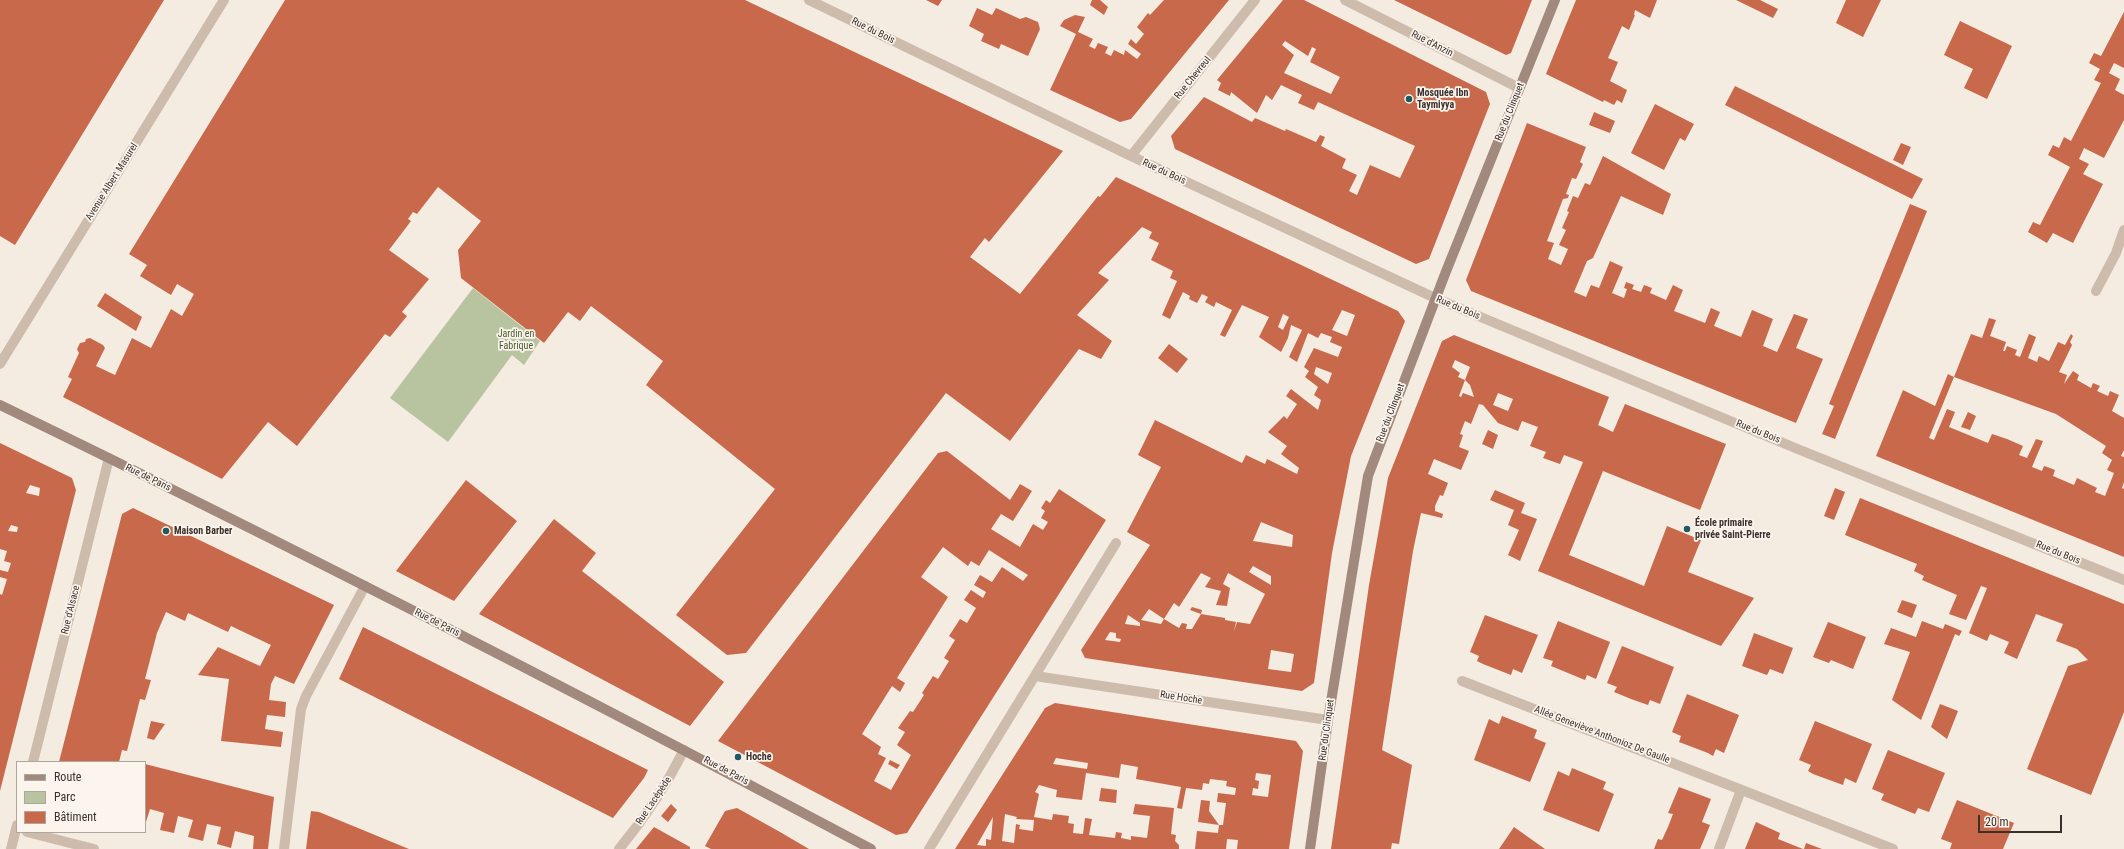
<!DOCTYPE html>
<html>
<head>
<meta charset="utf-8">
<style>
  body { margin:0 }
  #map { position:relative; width:2124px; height:849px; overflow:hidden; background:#f4ebe1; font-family:"Roboto Condensed",sans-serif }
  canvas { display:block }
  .legend { position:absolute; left:16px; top:761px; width:130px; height:72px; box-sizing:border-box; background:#fbf5ee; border:1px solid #aea6a0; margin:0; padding:5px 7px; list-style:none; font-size:12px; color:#3b302b }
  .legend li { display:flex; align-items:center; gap:8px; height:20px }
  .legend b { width:20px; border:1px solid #aea6a0 }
  .scale { position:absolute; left:1978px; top:815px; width:84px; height:18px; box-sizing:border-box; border:2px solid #3b302b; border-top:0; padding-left:5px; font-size:12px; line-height:14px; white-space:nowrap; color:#3b302b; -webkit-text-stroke:3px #fbf5ee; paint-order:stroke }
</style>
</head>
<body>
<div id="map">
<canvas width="2124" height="849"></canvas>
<ul class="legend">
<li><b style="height:5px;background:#a18a7d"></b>Route</li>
<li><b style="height:11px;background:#b8c4a0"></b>Parc</li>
<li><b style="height:11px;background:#c8694b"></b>Bâtiment</li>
</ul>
<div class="scale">20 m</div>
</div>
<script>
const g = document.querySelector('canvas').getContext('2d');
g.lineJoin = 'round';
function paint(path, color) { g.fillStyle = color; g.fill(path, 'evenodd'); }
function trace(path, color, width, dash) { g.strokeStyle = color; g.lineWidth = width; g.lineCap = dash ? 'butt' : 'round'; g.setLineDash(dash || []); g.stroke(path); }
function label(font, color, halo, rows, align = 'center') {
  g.font = font + ' "Roboto Condensed",sans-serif'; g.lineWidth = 3.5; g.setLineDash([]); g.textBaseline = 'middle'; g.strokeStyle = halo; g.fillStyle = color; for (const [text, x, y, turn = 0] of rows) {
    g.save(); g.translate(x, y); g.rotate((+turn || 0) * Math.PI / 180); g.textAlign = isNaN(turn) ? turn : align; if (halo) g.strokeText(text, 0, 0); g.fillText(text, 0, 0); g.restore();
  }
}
const green = new Path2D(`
  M473,288L540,341L524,365L512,355L448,442L390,398Z`);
const building = new Path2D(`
  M0,0H164L15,245L0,236Z
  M285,0H745L1063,151L989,242L985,238L970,257L1020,294L1098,196L1100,197L1116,177L1398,311L1405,321L1351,456L1332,553L1314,683L1302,691L1085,658L1081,650L1150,545L1127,532L1161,467L1138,455L1155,420L1242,463L1246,455L1265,464L1267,459L1297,474L1299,468L1281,454L1287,446L1268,432L1284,416L1287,419L1297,404L1286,396L1291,389L1318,410L1321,400L1314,395L1318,387L1305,377L1309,371L1304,367L1314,348L1338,357L1342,347L1330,342L1332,337L1321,333L1318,338L1308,333L1297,362L1289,357L1302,330L1291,325L1288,338L1281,352L1259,337L1269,317L1242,305L1225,337L1220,335L1232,310L1216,302L1214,307L1205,302L1208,297L1202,294L1197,303L1189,299L1190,296L1183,292L1170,319L1162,315L1177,281L1170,278L1173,271L1151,260L1159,243L1149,238L1152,232L1142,227L1098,273L1109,280L1077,315L1112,341L1101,359L1079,349L1010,441L946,393L746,653L727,655L676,615L775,489L646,385L663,361L591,306L580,321L568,312L544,343L461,278L458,250L481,221L438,187L417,214L413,212L408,219L411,221L389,250L429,279L402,312L407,316L390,337L385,334L297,446L268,422L222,479L63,397L72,379L68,377L79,353L77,349L80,343L85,342L86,339L90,338L103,345L105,348L96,366L115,375L132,338L151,348L171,309L182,316L194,294L177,284L171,295L140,276L147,265L129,254ZM1342,310L1355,315L1347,336L1332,330ZM1283,314L1289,317L1283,330L1278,327ZM1316,367L1332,373L1328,384L1314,374ZM1261,522L1293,535L1292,547L1253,541ZM1253,566L1271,576V585L1249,572ZM1201,573L1211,578L1205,587L1221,591L1216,605L1227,606L1230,588L1223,584L1228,573L1265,594L1250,624L1237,622L1234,631L1236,622L1225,620V618L1201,614L1192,629H1186L1187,624L1182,623L1179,628L1164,619L1161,624L1141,620L1149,609L1164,619L1174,603L1179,607ZM1128,615L1140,623V626L1125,624ZM1110,632L1116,633V638L1121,639L1120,642L1105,640ZM1271,650L1294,654L1291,672L1268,669Z
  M926,0H942L938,6Z
  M1092,0H1100L1108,7L1104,15L1090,5Z
  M1164,0H1229L1131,119L1120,122L1050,90L1076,34L1060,26L1064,20L1075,15L1085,17L1078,32L1093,39L1089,46L1095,49L1098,43L1108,47L1105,53L1111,56L1114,50L1124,55L1125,50L1137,59L1141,54L1128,44L1131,39L1136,44L1144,34L1137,27L1148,13L1150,15Z
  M1283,0H1304L1486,92L1490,104L1429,259L1416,264L1175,149L1171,136L1204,97L1252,122L1255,118L1285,131L1286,129L1316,142L1320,135L1325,137L1321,146L1346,159L1342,168L1357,175L1349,191L1357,195L1370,165L1400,178L1415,146L1318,102L1314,110L1298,103L1302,95L1281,85L1272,100L1266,95L1257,113L1231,92L1230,96L1218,90L1221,83L1217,80ZM1285,41L1308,56L1312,47L1316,49L1310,62L1340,77L1331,94L1284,73L1294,55L1282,45Z
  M1394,0H1532L1511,53L1506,55Z
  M1576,0H1657L1650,18L1635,10L1634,15H1635L1629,30L1622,26L1608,58L1618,62L1610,81L1627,90L1622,103L1617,100L1614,105L1604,100L1603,102L1546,74Z
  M1736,0H1760L1778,9L1773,18Z
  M1846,0H1881L1863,37L1836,23Z
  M977,8L992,15L996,8L1020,19L1026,17L1038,22L1040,29L1028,56L1001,44L999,49L981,41L984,34L969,26Z
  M2124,12V68L2114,63L2109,73L2120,79L2115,90L2124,95V120L2104,158L2084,148L2079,159L2089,164L2083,174L2103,184L2073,243L2053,233L2047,243L2028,232L2033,222L2040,225L2070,167L2048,155L2053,145L2059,148L2064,137L2071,141L2101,83L2094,80L2100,69L2089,63L2094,53L2101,56Z
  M1960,21L2012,46L1987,99L1964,88L1973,69L1944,55Z
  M1735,86L1923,179L1912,199L1725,105Z
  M1655,104L1694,124L1685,141L1680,138L1664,170L1631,153Z
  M1594,112L1615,121L1610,133L1589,125Z
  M1527,123L1586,147L1580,162L1583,164L1576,179L1572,178L1566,194L1569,195L1568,198L1563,199L1547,241L1554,243L1548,259L1561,265L1568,249L1559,245L1566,230L1562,228L1569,212L1567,211L1573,196L1578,198L1585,183L1590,185L1603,156L1671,194L1663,215L1621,196L1593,258L1587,261L1574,292L1586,297L1591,285L1599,288L1610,261L1623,267L1612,293L1624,298L1627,289L1624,288L1626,282L1634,285L1632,289L1641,292L1644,285L1652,288L1650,293L1666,300L1673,285L1683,290L1674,311L1705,323L1711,308L1720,312L1714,326L1741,337L1752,310L1773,319L1763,346L1777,352L1794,314L1808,319L1796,348L1823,359L1796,423L1471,291L1466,280Z
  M1901,143L1911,147L1903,165L1893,160Z
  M1910,204L1927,211L1835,439L1822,434L1834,406L1829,404Z
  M105,293L142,317L136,331L97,306Z
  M1989,318L1996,320L1990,336L2006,342L2003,351H2005L2007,346L2017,350L2015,355L2020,357L2029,334L2036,337L2028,358L2037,362L2039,356L2049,361L2058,342L2065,345L2071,334L2073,336L2070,342L2072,345L2059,372L2067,375L2064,384L2073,371L2079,375L2077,380L2091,388L2093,383L2100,386L2097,391L2108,396L2110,391L2119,395L2112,411L2124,418V450L2121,456L2124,457V482L2122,488L2124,489V557L1876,456L1903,390L1935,406L1948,374L1954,377L1971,334L1982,338ZM1954,377L2056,414L2106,446L2102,453L2112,460L2107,470L2114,473L2105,496L2095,492L2097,488L2077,478L2074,485L2053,476L2055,470L2050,468L2044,466L2042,471L2032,467L2043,441L2036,439L2027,458L2019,455L2023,446L2007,439L1992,434L1988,443L1949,427L1955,412L1947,409L1934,440L1929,438Z
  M1454,335L1609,397L1598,425L1611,431L1613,432L1625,404L1726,444L1700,510L1603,471L1569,555L1644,586L1667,526L1701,540L1688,572L1754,598L1721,646L1538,571L1583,462L1564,455L1560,464L1543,458L1546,452L1530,446L1538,427L1522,421L1518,431L1498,423L1483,405L1479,404L1471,424L1465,421L1460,434L1463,435L1459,447L1469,451L1461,470L1434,459L1428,474L1448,483L1443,496L1440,495L1435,506V511L1443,514L1442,518L1421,513L1413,551L1382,750L1412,765L1399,844L1392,843L1391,849H1331L1369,585L1388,478L1442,341ZM1455,360L1470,367L1465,380L1458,377L1460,373L1452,367ZM1465,380L1470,385L1474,397L1463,393L1461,397L1459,396ZM1498,393L1513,399L1508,411L1493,405Z
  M1169,344L1188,359L1177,373L1158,358Z
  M1968,412L1976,416L1970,430L1961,427Z
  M1488,430L1498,435L1493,449L1482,444Z
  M0,443L72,478L76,490L0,791V594L2,595L7,579L0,577V570L8,572L11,563L4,561L7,551L0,549ZM30,485L40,488L39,496L26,493ZM11,525L18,527L17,532L8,531Z
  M947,451L1010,500L1020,484L1032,491L1013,521L1001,514L991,529L1020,547L1033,524L1043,530L1048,522L1041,518L1045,511L1041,508L1046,500L1050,503L1059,489L1106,520L907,833L896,835L718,741L938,453ZM943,547L968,566L971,561L979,566L989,550L1028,575L1023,581L1002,567L992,582L980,575L974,585L986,592L983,598L971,590L964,600L976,608L967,623L960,619L949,636L955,640L944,658L949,661L938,679L933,676L922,693L924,695L913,712L910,711L898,728L905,732L897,745L911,755L891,790L874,781L886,758L878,754L881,747L862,734L892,686L900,692L905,683L897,678L948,597L921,577Z
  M466,480L517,521L454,601L396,571Z
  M1835,488L1845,492L1834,520L1824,516Z
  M1495,490L1525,503L1521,513L1537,519L1520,561L1508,555L1519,530L1508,525L1514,510L1490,500Z
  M1860,498L2124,604V712L2091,795L2027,769L2068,666L2088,660L2077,649L2056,641L2063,624L2036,614L2017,659L2004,653L2009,642L1990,634L1987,641L1969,633L1987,588L1981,586L1966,620L1949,614L1957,595L1922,580L1924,576L1914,571L1917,564L1845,535Z
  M133,508L334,605L294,684L275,676L271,684L269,700L286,702L285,717L267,715L265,729L283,732L281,747L221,741L229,679L198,675L218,647L260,666L271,645L231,626L228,632L188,613L185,621L166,612L157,633L145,679L151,680L145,700L140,699L127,751L122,750L119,762H59L122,514Z
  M554,519L596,553L582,571L724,682L690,726L479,614Z
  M1902,600L1917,605L1912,618L1897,612Z
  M1192,607L1202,610L1201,614L1190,610Z
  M1485,615L1538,635L1522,673L1513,669L1511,675L1483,664L1477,661L1479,656L1470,652Z
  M1558,621L1610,642L1596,679L1587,675L1585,680L1551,666L1553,661L1543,658Z
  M1922,621L1943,629L1945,624L1962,631L1959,636L1955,634L1921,720L1892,700L1910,652L1884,644L1891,628L1916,637Z
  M1828,622L1866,637L1853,669L1831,660L1829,663L1813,657Z
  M363,627L648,770L644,778L613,818L339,679Z
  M1754,633L1793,648L1783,674L1770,669L1767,675L1742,666Z
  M1622,646L1674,667L1660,704L1650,700L1648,705L1631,699L1614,692L1617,687L1607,683Z
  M1687,694L1739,715L1724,753L1716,749L1713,756L1708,753L1679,742L1681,736L1672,732Z
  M1055,703L1296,741L1303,751L1289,849H1237L1238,840L1227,839L1226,849H1195L1197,831L1218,833L1219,825H1223L1226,803L1217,802L1218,793L1235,795L1236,788L1226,786L1227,781L1210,779L1209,784L1203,783L1202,790L1186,788L1182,809L1177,808L1181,787L1136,779L1138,767L1121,764L1119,778L1086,773L1082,800L1056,797L1057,790L1039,785L1035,792L1039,794L1034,817L1052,820L1053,814L1069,816L1068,823L1074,824L1073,833L1083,834L1085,818L1092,819L1089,835L1115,838L1116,832L1122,833L1121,838L1131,840V836L1147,838L1150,816L1133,814L1135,804L1174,808L1171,834L1176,835L1175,841L1179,845V849H955L1045,708ZM1056,758L1088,763L1087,769L1053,764ZM1256,773L1271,775L1268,797L1252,795L1253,788L1258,789L1259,781L1255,780ZM1005,814L1017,817L1016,819L1034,820L1033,831L1019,829L1020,825L1016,824L1014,843L1002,841ZM993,817L991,840L986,839V846L977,845Z
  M1940,704L1958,711L1947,739L1931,727Z
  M1502,716L1537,730L1534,738L1546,743L1530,782L1474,760L1489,719L1499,724Z
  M151,721L165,724L154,740L147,738Z
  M1815,721L1872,744L1856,783L1845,778L1843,785L1813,774L1808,771L1811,765L1799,760Z
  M1888,750L1945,773L1929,812L1918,808L1915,814L1910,812L1881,800L1884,794L1872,789Z
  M890,760L900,765L897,769L888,764Z
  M145,764L274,797L268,849H253L254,836L235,831L231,848L217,844L221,827L207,824L203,841L188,837L193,820L178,816L174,833L160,830L164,813L150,809L145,825Z
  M1572,768L1606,782L1603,789L1614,794L1599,832L1543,810L1558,771L1569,776Z
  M1679,787L1711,799L1702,822L1710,825L1703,842L1700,849H1654L1658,839L1662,840L1668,827L1673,814L1668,813Z
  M1101,788L1117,790L1116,803L1099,801Z
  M1201,800L1210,801L1209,811L1219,825L1198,822Z
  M1957,800L2014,823L2003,849H1950L1952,843L1941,839Z
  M671,804L677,810L668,822L661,816Z
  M737,808L780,832L809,849H711L705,846L725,811Z
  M311,811L319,812L409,849H306Z
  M1756,822L1780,833L1778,839L1803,849H1745Z
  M654,827L690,847V849H636Z
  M1514,827L1545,849H1499Z
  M1806,843L1822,849H1804Z`);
const street = new Path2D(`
  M809,0L1131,156L1435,298L1800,450L2124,580
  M1345,0L1519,88
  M1131,156L1255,0
  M2096,291L2116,253L2124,230
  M0,364L224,0
  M1035,676L1328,720
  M1462,681L1893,849
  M33,762L109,458
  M27,832L94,849
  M11,849L17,825
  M284,849L301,709L306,696L365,586
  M619,849C645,818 666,786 684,750
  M929,849L1116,543
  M1719,849L1741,790`);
const secondary = new Path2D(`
  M0,405C293,547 583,696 871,849
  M1310,849L1328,720L1368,476L1445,274L1555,0`);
const markers = [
  [1409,99,4,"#1f5a5e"],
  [1687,529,4,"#1f5a5e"],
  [166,531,4,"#1f5a5e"],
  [738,757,4,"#1f5a5e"]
];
const streetNames = [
  ["Rue du Bois",873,31,26],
  ["Rue d'Anzin",1432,44,27],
  ["Rue Chevreul",1193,78,-51],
  ["Rue du Clinquet",1510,112,-68],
  ["Rue du Bois",1164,172,25],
  ["Avenue Albert Masurel",112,182,-58],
  ["Rue du Bois",1458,308,23],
  ["Rue du Clinquet",1391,413,-69],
  ["Rue du Bois",1758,432,22],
  ["Rue de Paris",148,478,26],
  ["Rue du Bois",2058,553,22],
  ["Rue d'Alsace",71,610,-76],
  ["Rue de Paris",437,623,27],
  ["Rue Hoche",1181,698,9],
  ["Rue du Clinquet",1327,730,-82],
  ["Allée Geneviève Anthonioz De Gaulle",1602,735,21],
  ["Rue de Paris",726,771,28],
  ["Rue Lacépède",654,801,-56]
];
const poiNames = [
  ["Mosquée Ibn",1417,93],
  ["Taymiyya",1417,105],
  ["École primaire",1695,523],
  ["privée Saint-Pierre",1695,535],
  ["Maison Barber",174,531],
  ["Hoche",746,757]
];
const parkNames = [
  ["Jardin en",516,334],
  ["Fabrique",516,346]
];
paint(green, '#b8c4a0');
paint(building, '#c8694b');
trace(street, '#cdbbac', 10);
trace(secondary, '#a18a7d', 10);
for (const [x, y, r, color] of markers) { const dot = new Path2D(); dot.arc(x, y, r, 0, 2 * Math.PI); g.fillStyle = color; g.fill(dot); trace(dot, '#fbf5ee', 1.5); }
label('10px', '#3b302b', '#fbf5ee', streetNames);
label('bold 10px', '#3b302b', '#fbf5ee', poiNames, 'left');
label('10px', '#4a5a2e', '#fbf5ee', parkNames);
</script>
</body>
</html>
